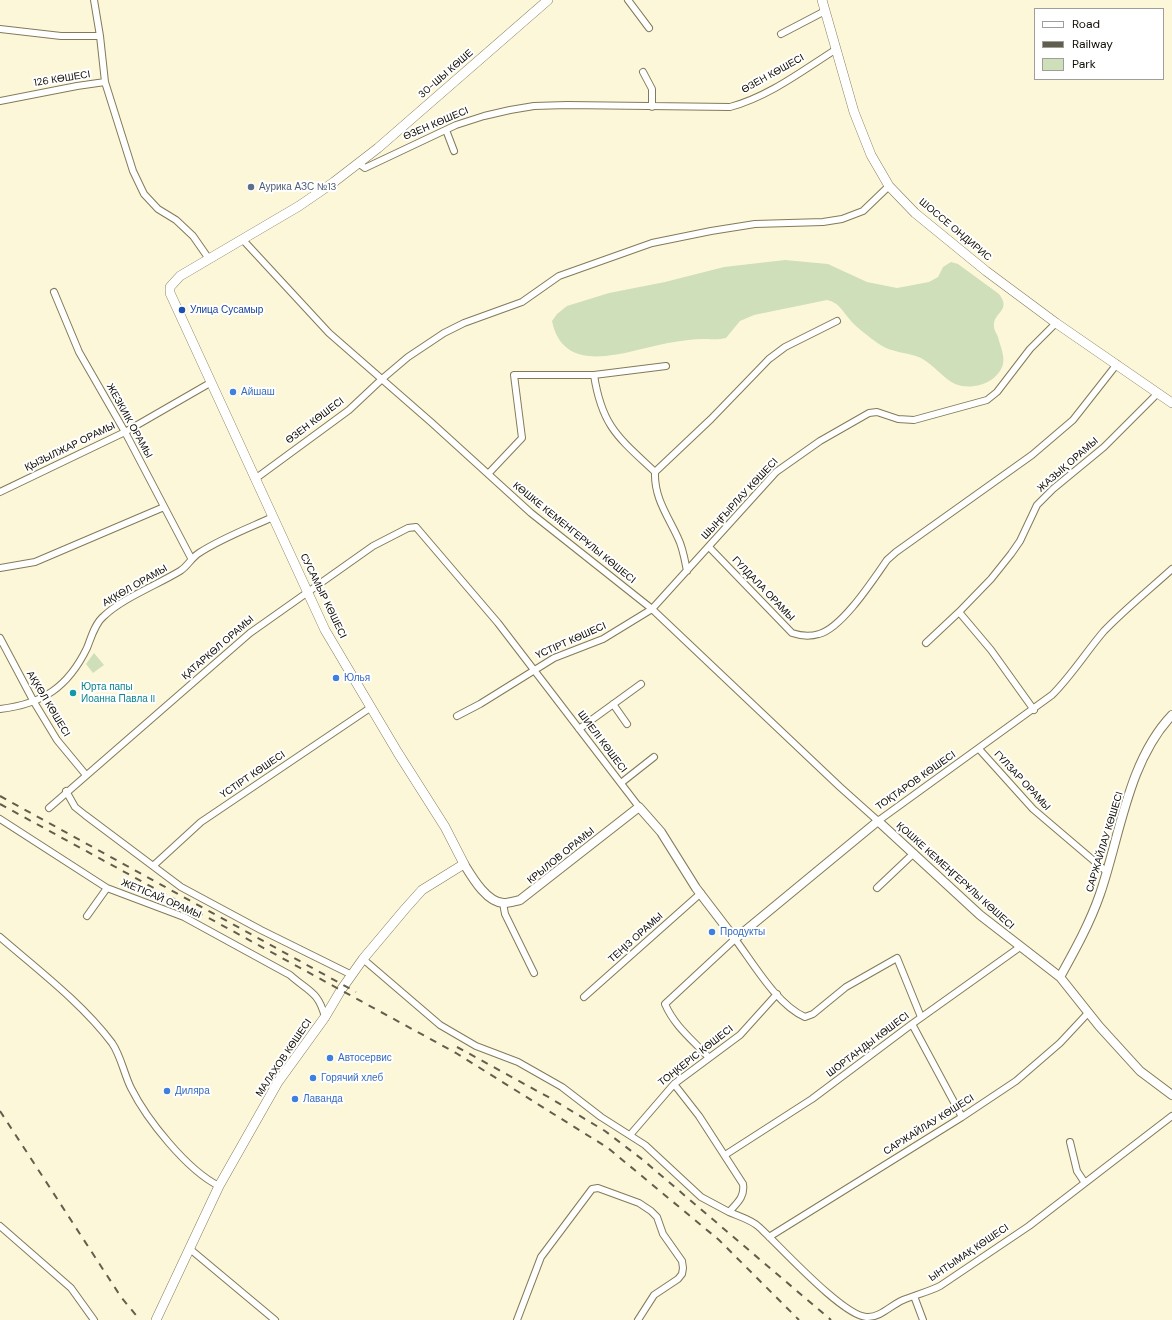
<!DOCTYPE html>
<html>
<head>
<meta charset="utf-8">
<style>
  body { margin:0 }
  #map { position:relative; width:1172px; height:1320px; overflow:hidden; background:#fdf7d9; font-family:"DM Sans",sans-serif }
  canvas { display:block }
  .legend { position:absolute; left:1034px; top:8px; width:130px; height:72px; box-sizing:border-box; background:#fff; border:1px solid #9f9e9a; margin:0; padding:5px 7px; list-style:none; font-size:12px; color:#100d03 }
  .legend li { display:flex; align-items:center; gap:8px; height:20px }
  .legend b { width:20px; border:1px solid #9f9e9a }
</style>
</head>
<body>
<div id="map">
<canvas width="1172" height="1320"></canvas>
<ul class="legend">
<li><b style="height:5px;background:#fff"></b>Road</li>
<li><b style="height:5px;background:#625e4d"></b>Railway</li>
<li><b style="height:11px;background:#cfdfb9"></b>Park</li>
</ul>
</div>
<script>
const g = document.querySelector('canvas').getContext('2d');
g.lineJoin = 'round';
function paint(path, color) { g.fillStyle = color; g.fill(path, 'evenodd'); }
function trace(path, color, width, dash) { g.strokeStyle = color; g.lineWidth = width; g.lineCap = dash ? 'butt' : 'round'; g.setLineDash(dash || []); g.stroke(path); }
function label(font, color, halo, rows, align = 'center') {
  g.font = font + ' "DM Sans",sans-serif'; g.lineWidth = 4; g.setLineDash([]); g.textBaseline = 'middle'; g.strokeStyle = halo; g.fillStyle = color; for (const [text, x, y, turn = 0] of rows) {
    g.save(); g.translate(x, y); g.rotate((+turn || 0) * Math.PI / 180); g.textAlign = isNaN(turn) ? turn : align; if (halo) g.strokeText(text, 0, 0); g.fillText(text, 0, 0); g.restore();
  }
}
const green = new Path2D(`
  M785,260L828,264L867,282L897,288L929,282L938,277L943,267L951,262L958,264L999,294C1012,311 993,312 994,326C994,330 997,334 998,337C1000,345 1005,356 1003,364C998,383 972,391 955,384C943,378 934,365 921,358C907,352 892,353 879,344C873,340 855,326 851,321C842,311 840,303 827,300L754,315L740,321L726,338C718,340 713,339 705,339C693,339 680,341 668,343C629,350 564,379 552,321L557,314L567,306L609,293L665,282L724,267Z
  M94,653L104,665L93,673L86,664Z`);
const minor = new Path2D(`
  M94,0L100,36
  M628,0L649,28
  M0,29L61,36H100L105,82L77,86L0,101
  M781,34L825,11
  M643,72L652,89V107
  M105,82L133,171L144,194L158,209L176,220L193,236L209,259
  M446,130L454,151
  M358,163L365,168L456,125L484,116L510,110L534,106L567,105L730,107C768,97 802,71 835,50
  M243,240L329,333L432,423L531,513L652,609L840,787L878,821L1052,695C1072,675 1086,652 1104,631C1125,609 1150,589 1172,569
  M54,292L79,352L125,432L191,558
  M594,375L666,366
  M655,472L711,419L769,359L785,347L837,321
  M488,474L522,438L514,375H594C602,427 619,438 655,472C654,498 668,516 678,538C683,548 685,561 687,571
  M255,479L349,410L382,379L408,357L444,333L464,323L522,302L559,276L652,243L711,231L755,224L823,222L842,219L863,211L889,186
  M0,492L125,432L210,383
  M709,547L792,633C801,636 809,637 819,634C842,628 873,580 887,560L896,552L1032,455L1073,420L1117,364
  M0,568L35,562L164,507
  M0,638L34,702L57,740L86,775
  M926,643L959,612
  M613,704L627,724
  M0,709C43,704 68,687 87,648C91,638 95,623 104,616C123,598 157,585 180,571C188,566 191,558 199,553C222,538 249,528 273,517
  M1034,710L991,650L959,612L991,579L1011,554L1020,541L1037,505L1053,489L1104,447L1158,393
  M457,716L480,704L554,658L603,639L652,609L776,472L820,441L869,413L877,412L898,419L914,420L987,400L997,392L1030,349L1056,323
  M579,729L641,684
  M979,749L1033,809L1107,872
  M621,783L654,757
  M66,791L75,807L85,815L181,887L261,930L352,975
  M49,808L250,633L373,546L408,528L416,527L498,623L639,807
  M0,819L107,888L184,917L290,975C309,992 318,991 325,1017
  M153,866L201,822L370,708
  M877,888L914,853
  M503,903L505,914L534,973
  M87,916L107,888
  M0,937C37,969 82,1003 112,1043C121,1056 124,1074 131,1088C147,1120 187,1170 219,1186
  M363,959L440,1025L476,1046L518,1062L562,1087L601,1117L645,1145L701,1197L729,1212
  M584,997L701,893
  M912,1024L962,1117
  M709,1058C693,1040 675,1027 665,1004L735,939C753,963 777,1005 805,1017L813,1014L846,987L897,958L921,1017
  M674,1084L699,1116L743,1184C745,1197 737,1203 729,1212C738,1216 752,1220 759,1227C778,1244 845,1319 868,1317C881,1317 891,1305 903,1300C915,1295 928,1292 940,1286L1029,1226L1172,1116
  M630,1135L674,1084L740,1035L777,994
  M1070,1142L1077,1171L1085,1183
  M725,1155L812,1099L912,1024L1020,947
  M0,1226L71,1288L94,1320
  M769,1237L962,1117L1016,1081L1060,1043L1088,1013
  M190,1249L275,1320
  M914,1296L923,1320
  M517,1320L541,1257L592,1189L598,1188L639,1203L651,1211L657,1217L663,1234L682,1261L683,1268L682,1274L678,1279L654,1295L638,1320`);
const tertiary = new Path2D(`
  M464,864C472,877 487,903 504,903C509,903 515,901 520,900L639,807L661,832L696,888L735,939L878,821L980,915L1060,977L1099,1026L1140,1071L1172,1095
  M1060,977C1075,950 1090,923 1100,894C1120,836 1128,761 1172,715`);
const secondary = new Path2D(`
  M822,0L854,112L871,155L889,186L915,213L986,271L1056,323L1172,403
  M156,1320L219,1186L278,1082L325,1017L341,990L363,959L405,909L422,890L464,864L445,827L398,753L325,630L170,293V287L180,276L299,206L334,182L378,148L548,0`);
const rail = new Path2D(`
  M0,796L356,992
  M0,804L456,1053L608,1148L719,1240L799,1320
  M457,1047L550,1098L605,1131L643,1160L831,1320
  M0,1111L121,1297L140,1320`);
const markers = [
  [251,187,4,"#5c6f8a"],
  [182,310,4,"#1a4fb4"],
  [233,392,4,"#3f7fe0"],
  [336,678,4,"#3f7fe0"],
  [73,693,4,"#0f9aa8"],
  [712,932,4,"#3f7fe0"],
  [330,1058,4,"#3f7fe0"],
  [313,1078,4,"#3f7fe0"],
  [167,1091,4,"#3f7fe0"],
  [295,1099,4,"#3f7fe0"]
];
const streetNames = [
  ["30-ШЫ КӨШЕ",446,74,-41],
  ["ӨЗЕН КӨШЕСІ",773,74,-29],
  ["126 КӨШЕСІ",62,79,-9],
  ["ӨЗЕН КӨШЕСІ",436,124,-23],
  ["ШОССЕ ОНДИРИС",955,230,40],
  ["ЖЕЗКИІК ОРАМЫ",129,421,61],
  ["ӨЗЕН КӨШЕСІ",315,421,-37],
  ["ҚЫЗЫЛЖАР ОРАМЫ",70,447,-26],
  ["ЖАЗЫҚ ОРАМЫ",1068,465,-41],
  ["ШЫҢҒЫРЛАУ КӨШЕСІ",740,499,-47],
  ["КӨШКЕ КЕМЕНГЕРҰЛЫ КӨШЕСІ",574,533,39],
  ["АҚКӨЛ ОРАМЫ",135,586,-30],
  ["ГҮЛДАЛА ОРАМЫ",763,589,46],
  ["СУСАМЫР КӨШЕСІ",323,596,64],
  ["ҮСТІРТ КӨШЕСІ",571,641,-24],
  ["ҚАТАРКӨЛ ОРАМЫ",218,648,-41],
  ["АҚКӨЛ КӨШЕСІ",48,704,59],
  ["ШИЕЛІ КӨШЕСІ",602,742,53],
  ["ҮСТІРТ КӨШЕСІ",253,775,-34],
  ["ТОҚТАРОВ КӨШЕСІ",916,781,-35],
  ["ГҮЛЗАР ОРАМЫ",1022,781,47],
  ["САРЖАЙЛАУ КӨШЕСІ",1105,842,-73],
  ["КРЫЛОВ ОРАМЫ",561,856,-39],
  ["ҚОШКЕ КЕМЕҢГЕРҰЛЫ КӨШЕСІ",955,876,42],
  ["ЖЕТІСАЙ ОРАМЫ",161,899,23],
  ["ТЕҢІЗ ОРАМЫ",636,938,-42],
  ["ШОРТАНДЫ КӨШЕСІ",868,1045,-37],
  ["ТОҢКЕРIС КӨШЕСІ",696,1056,-38],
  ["МАЛАХОВ КӨШЕСІ",284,1058,-56],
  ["САРЖАЙЛАУ КӨШЕСІ",929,1125,-32],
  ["ЫНТЫМАҚ КӨШЕСІ",969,1253,-34]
];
const serviceNames = [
  ["Аурика АЗС №13",259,187]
];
const transitNames = [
  ["Улица Сусамыр",190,310]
];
const shopNames = [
  ["Айшаш",241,392],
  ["Юлья",344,678],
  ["Продукты",720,932],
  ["Автосервис",338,1058],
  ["Горячий хлеб",321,1078],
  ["Диляра",175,1091],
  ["Лаванда",303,1099]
];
const cultureNames = [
  ["Юрта папы",81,687],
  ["Иоанна Павла II",81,699]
];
paint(green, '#cfdfb9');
trace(minor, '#827b59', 8);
trace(tertiary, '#827b59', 10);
trace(secondary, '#827b59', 10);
trace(minor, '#fff', 6);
trace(tertiary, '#fff', 8);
trace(secondary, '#fff', 9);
trace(rail, '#625e4d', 2, [7, 7]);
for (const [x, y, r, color] of markers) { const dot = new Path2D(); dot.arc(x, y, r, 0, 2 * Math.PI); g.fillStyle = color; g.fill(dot); trace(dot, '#fff', 1.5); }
label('10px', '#100d03', '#fff', streetNames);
label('10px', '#4e5e75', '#fff', serviceNames, 'left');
label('10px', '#164399', '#fff', transitNames, 'left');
label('10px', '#366cbe', '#fff', shopNames, 'left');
label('10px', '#0d838f', '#fff', cultureNames, 'left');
</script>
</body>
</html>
